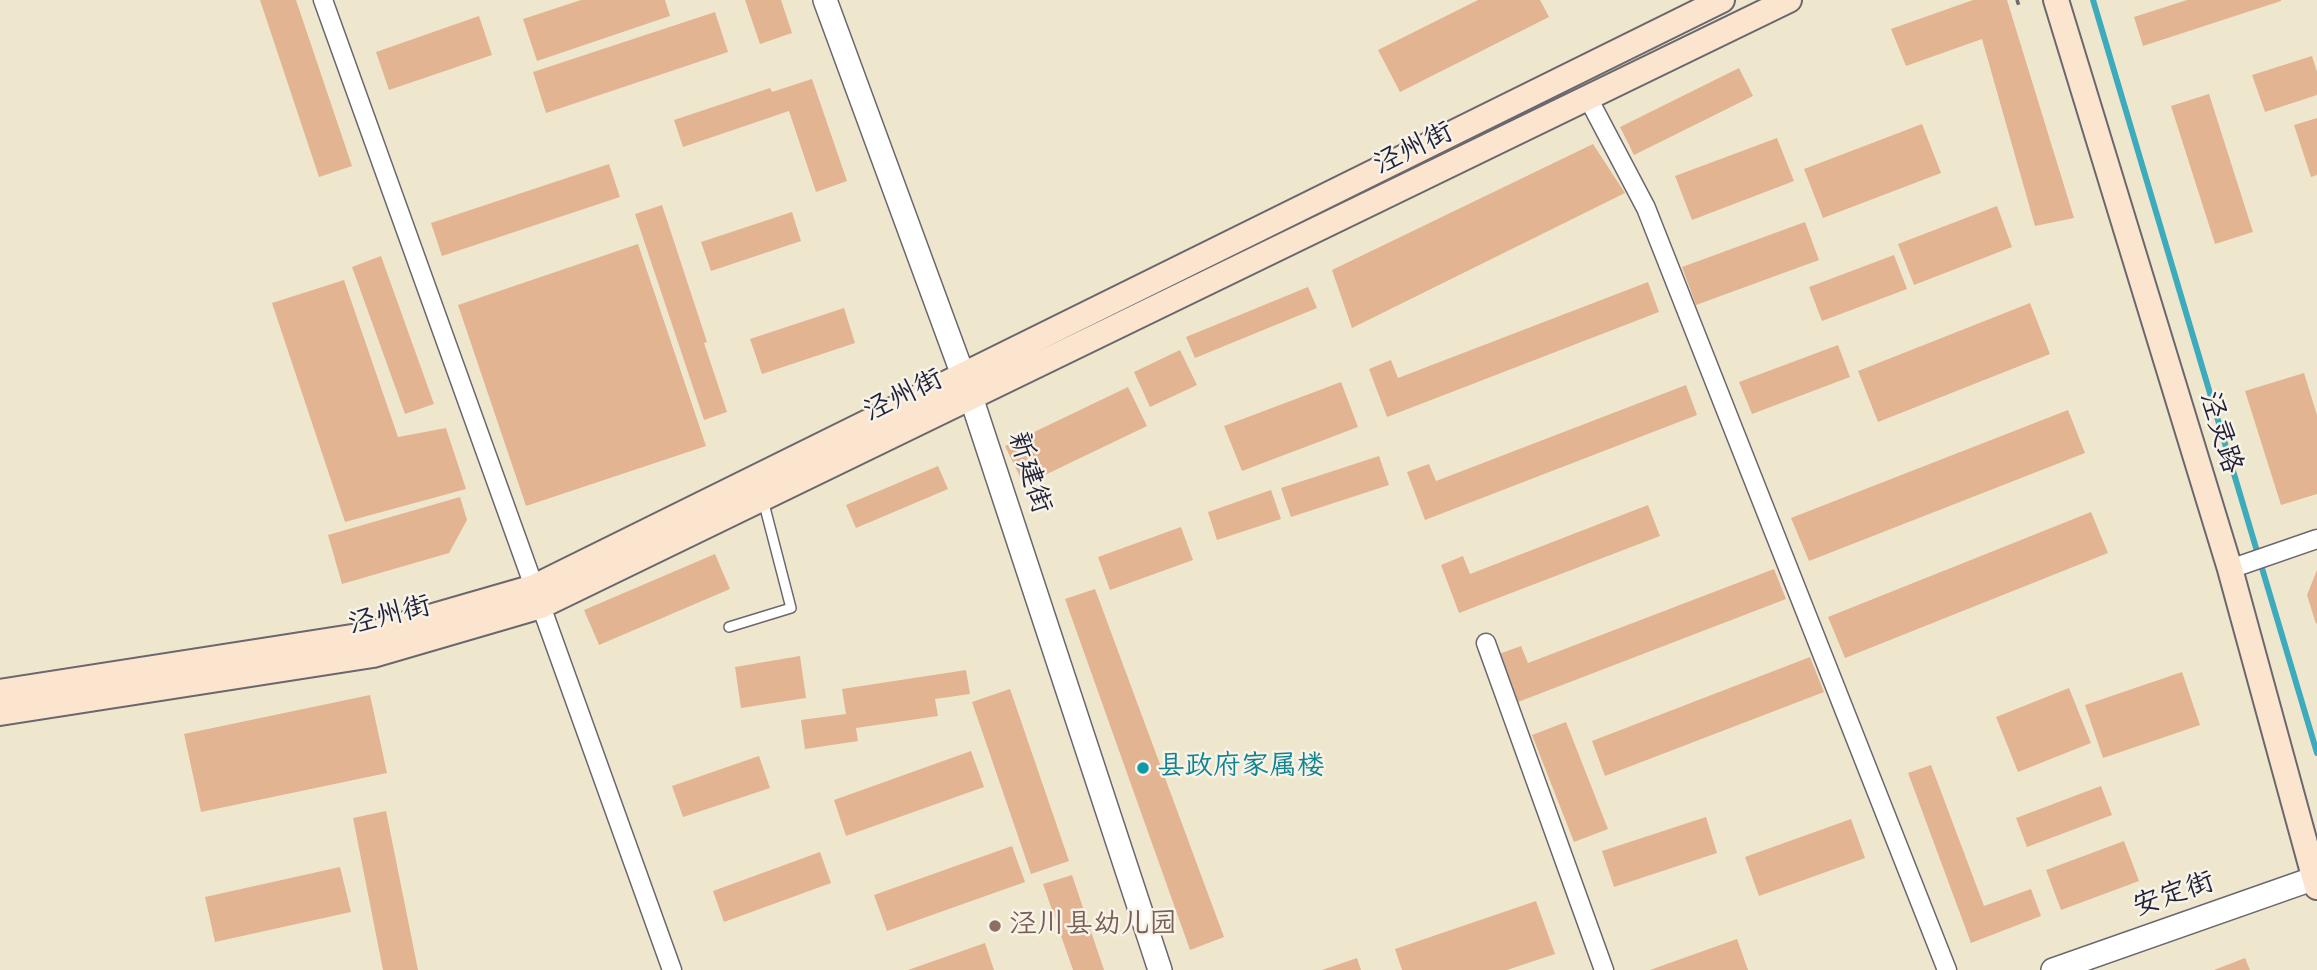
<!DOCTYPE html>
<html>
<head>
<meta charset="utf-8">
<style>
  body { margin:0 }
  canvas { display:block; background:#efe7cd }
</style>
</head>
<body>
<canvas width="2317" height="970"></canvas>
<script>
const g = document.querySelector('canvas').getContext('2d');
g.lineJoin = 'round';
function trace(path, color, width, dash) { g.strokeStyle = color; g.lineWidth = width; g.lineCap = dash ? 'butt' : 'round'; g.setLineDash(dash || []); g.stroke(path); }
function paint(path, color) { g.fillStyle = color; g.fill(path, 'evenodd'); }
function label(font, color, halo, rows, align = 'center') {
  g.font = font + ' Mynerve,"LXGW WenKai TC",sans-serif'; g.lineWidth = 5; g.setLineDash([]); g.textBaseline = 'middle'; g.strokeStyle = halo; g.fillStyle = color; for (const [text, x, y, turn = 0] of rows) {
    g.save(); g.translate(x, y); g.rotate((+turn || 0) * Math.PI / 180); g.textAlign = isNaN(turn) ? turn : align; if (halo) g.strokeText(text, 0, 0); g.fillText(text, 0, 0); g.restore();
  }
}
const stream = new Path2D(`
  M2093,0L2317,753`);
const building = new Path2D(`
  M260,0H296L352,166L319,177Z
  M581,0H665L670,16L537,61L523,19Z
  M745,0H781L792,33L760,44Z
  M1478,0H1540L1549,17L1400,92L1378,50Z
  M1973,0H2007L2074,218L2035,226L1982,39L1906,66L1891,29Z
  M2187,0H2281V1L2143,46L2134,17Z
  M715,12L728,52L546,113L533,72Z
  M479,16L492,55L389,90L376,52Z
  M2312,56L2317,72V95L2265,112L2252,75Z
  M1739,68L1753,96L1634,155L1620,127Z
  M812,79L847,181L816,192L789,111L683,147L674,120L770,88L772,92Z
  M2209,94L2253,232L2215,244L2171,106Z
  M2317,118V175L2311,177L2294,125Z
  M1922,124L1941,173L1823,218L1804,169Z
  M1777,138L1794,181L1692,220L1675,176Z
  M1593,144L1625,193L1352,328L1332,270Z
  M609,164L620,197L442,256L431,223Z
  M662,205L707,342L704,343L727,412L704,420L635,214Z
  M1997,206L2012,247L1914,285L1898,244Z
  M792,212L801,241L711,271L701,242Z
  M1805,222L1819,260L1696,305L1682,267Z
  M638,244L706,446L526,506L458,305Z
  M1894,255L1907,289L1822,321L1809,287Z
  M381,256L434,404L405,414L352,267Z
  M344,280L398,437L446,428L466,489L345,522L272,303Z
  M1648,282L1659,312L1387,417L1369,369L1391,360L1398,378Z
  M1308,287L1317,308L1195,358L1186,337Z
  M2030,303L2050,354L1878,422L1858,371Z
  M844,308L855,343L762,374L750,339Z
  M1838,345L1850,377L1752,414L1739,382Z
  M1180,350L1197,385L1150,407L1134,372Z
  M2304,373L2317,415V494L2281,505L2245,391Z
  M1341,382L1358,427L1242,471L1224,426Z
  M1686,385L1697,415L1425,520L1407,472L1429,464L1436,481Z
  M1128,387L1147,426L1024,485L1005,446Z
  M2068,410L2085,453L1809,561L1791,518Z
  M1379,456L1389,485L1291,517L1281,488Z
  M938,466L948,489L856,528L846,505Z
  M1271,490L1281,519L1217,540L1208,512Z
  M460,497L467,520L449,553L342,584L328,535Z
  M1648,505L1660,536L1459,613L1441,565L1463,556L1470,574Z
  M2091,512L2108,553L1845,658L1828,617Z
  M1181,527L1193,560L1110,590L1098,557Z
  M715,554L730,589L599,645L584,610Z
  M1774,569L1786,599L1518,702L1499,654L1521,646L1528,663Z
  M2317,570V623L2316,624L2307,595Z
  M1095,589L1224,937L1190,950L1065,599Z
  M800,656L806,698L741,708L735,667Z
  M1810,657L1824,692L1605,776L1592,741Z
  M966,670L970,694L935,699L938,716L856,728L858,741L805,749L801,720L846,714L842,689Z
  M2182,672L2200,725L2103,758L2085,705Z
  M2069,688L2091,743L2018,772L1996,717Z
  M1010,689L1069,861L1031,874L972,702Z
  M370,695L387,773L201,812L184,734Z
  M1566,722L1608,829L1574,842L1532,735Z
  M971,751L984,787L846,836L834,800Z
  M759,756L770,788L683,817L672,786Z
  M1931,765L1984,906L2031,889L2041,916L1971,943L1908,773Z
  M2101,786L2112,815L2027,847L2016,818Z
  M386,811L418,970H383L353,818Z
  M1706,817L1717,853L1614,887L1602,851Z
  M1851,819L1865,858L1759,896L1745,857Z
  M2124,841L2139,881L2061,910L2046,870Z
  M1012,846L1025,882L887,931L874,895Z
  M820,852L831,883L724,922L713,891Z
  M340,867L351,912L215,942L205,897Z
  M1072,875L1104,970H1073L1043,884Z
  M1536,901L1555,954L1507,970H1402L1395,949Z
  M1737,939L1748,970H1650Z
  M985,943L994,970H908Z
  M1357,958L1361,970H1322Z
  M2245,958L2250,970H2214Z`);
const path = new Path2D(`
  M2017,0L2020,9`);
const service = new Path2D(`
  M729,627L791,608L763,500`);
const minor = new Path2D(`
  M323,0L672,970
  M1588,98L1646,208L1947,970
  M2230,569L2317,539
  M1486,643L1604,970`);
const tertiary = new Path2D(`
  M825,0L971,397L1160,970
  M2053,970L2315,878`);
const secondary = new Path2D(`
  M2056,0L2230,569L2317,887
  M0,692L371,634L534,587L1722,0
  M0,713L373,655L541,606L1789,0`);
const markers = [
  [1143,768,7,"#0f9aa8"],
  [995,926,7,"#8d6e63"]
];
const streetNames = [
  ["泾州街",1414,150,-26],
  ["泾州街",904,397,-26],
  ["泾灵路",2219,433,73],
  ["新建街",1028,473,72],
  ["泾州街",390,617,-14],
  ["安定街",2174,896,-19]
];
const cultureNames = [
  ["县政府家属楼",1157,768]
];
const educationNames = [
  ["泾川县幼儿园",1009,926]
];
trace(stream, '#3dabbb', 6);
paint(building, '#e3b491');
trace(service, '#6a676e', 12);
trace(minor, '#6a676e', 21);
trace(tertiary, '#6a676e', 26);
trace(secondary, '#6a676e', 28);
trace(path, '#6a676e', 3.5, [5, 5]);
trace(service, '#fff', 9);
trace(minor, '#fff', 18);
trace(tertiary, '#fff', 23);
trace(secondary, '#fbe5cf', 24);
for (const [x, y, r, color] of markers) { const dot = new Path2D(); dot.arc(x, y, r, 0, 2 * Math.PI); g.fillStyle = color; g.fill(dot); trace(dot, '#f7f3e8', 2.5); }
label('28px', '#22223b', '#f7f3e8', streetNames);
label('28px', '#0d838f', '#f7f3e8', cultureNames, 'left');
label('28px', '#785e54', '#f7f3e8', educationNames, 'left');
</script>
</body>
</html>
